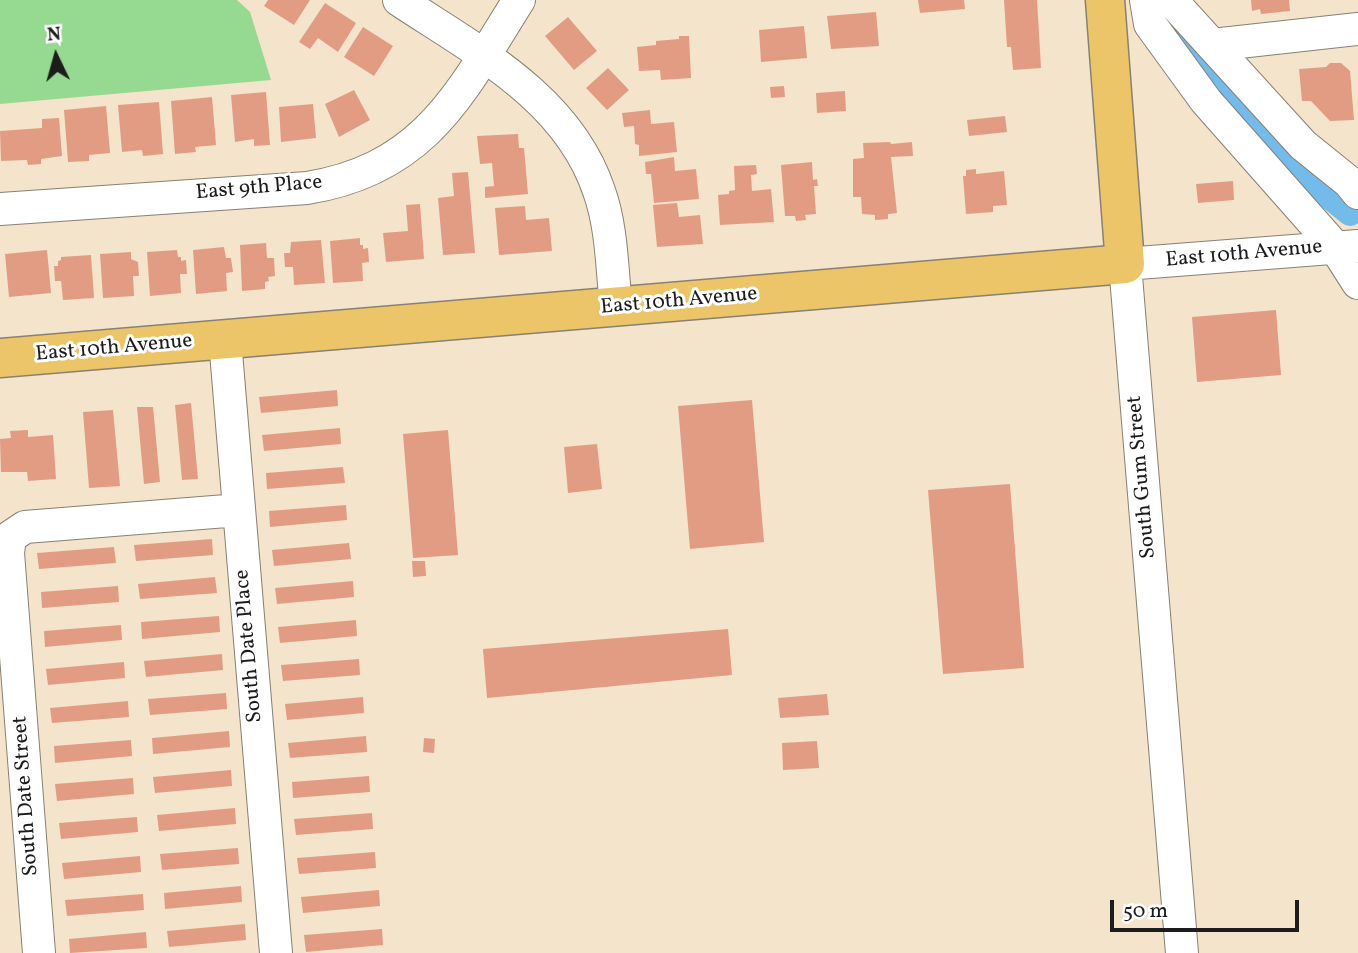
<!DOCTYPE html>
<html>
<head>
<meta charset="utf-8">
<style>
  body { margin:0 }
  #map { position:relative; width:1358px; height:953px; overflow:hidden; background:#f4e4cb; font-family:Vollkorn,serif }
  canvas { display:block }
  .north { position:absolute; left:21px; top:21px; width:70px; height:70px; -webkit-text-stroke:5px #fff; paint-order:stroke; rotate:355deg; font-size:19px; font-weight:700; line-height:28px; text-align:center; color:#1c1c1c }
  .north::after { content:''; display:block; margin:auto; width:24px; height:32px; background:#1c1c1c; clip-path:polygon(50% 0,100% 100%,50% 72%,0 100%) }
  .scale { position:absolute; left:1110px; top:900px; width:189px; height:32px; box-sizing:border-box; border:4px solid #1c1c1c; border-top:0; padding-left:9px; font-size:21px; line-height:24px; white-space:nowrap; color:#1c1c1c; -webkit-text-stroke:5px #fff; paint-order:stroke }
</style>
</head>
<body>
<div id="map">
<canvas width="1358" height="953"></canvas>
<div class="north">N</div>
<div class="scale">50 m</div>
</div>
<script>
const g = document.querySelector('canvas').getContext('2d');
g.lineJoin = 'round';
function paint(path, color) { g.fillStyle = color; g.fill(path, 'evenodd'); }
function trace(path, color, width, dash) { g.strokeStyle = color; g.lineWidth = width; g.lineCap = dash ? 'butt' : 'round'; g.setLineDash(dash || []); g.stroke(path); }
function label(font, color, halo, rows, align = 'center') {
  g.font = font + ' Vollkorn,serif'; g.lineWidth = 6; g.setLineDash([]); g.textBaseline = 'middle'; g.strokeStyle = halo; g.fillStyle = color; for (const [text, x, y, turn = 0] of rows) {
    g.save(); g.translate(x, y); g.rotate((+turn || 0) * Math.PI / 180); g.textAlign = isNaN(turn) ? turn : align; if (halo) g.strokeText(text, 0, 0); g.fillText(text, 0, 0); g.restore();
  }
}
const green = new Path2D(`
  M0,0H237L250,12L271,80L0,104Z`);
const canal = new Path2D(`
  M1179,29L1287,162L1350,213`);
const building = new Path2D(`
  M268,0H310L294,25L264,6Z
  M918,0H964L965,9L920,13Z
  M1004,0H1037L1041,68L1013,70L1011,47H1007Z
  M1251,0H1289L1290,11L1261,14L1260,9L1252,11Z
  M325,3L356,23L338,52L318,38L310,49L299,42Z
  M876,12L879,46L831,49L827,16Z
  M568,17L597,51L574,70L545,36Z
  M804,26L807,58L761,62L759,30Z
  M363,27L393,46L374,76L344,57Z
  M679,36H689L691,78L661,80L660,70L639,71L637,47L656,45V41L679,39Z
  M1330,63H1341L1350,71L1354,120L1330,121L1311,101H1302L1299,69L1326,67Z
  M608,68L629,90L607,110L586,88Z
  M784,86L785,97L771,98L770,87Z
  M354,90L370,120L339,137L325,104Z
  M845,91L846,111L817,113L816,93Z
  M266,92L270,145L254,146V139L235,142L231,95Z
  M212,97L216,145L195,147L196,152L175,154L171,101Z
  M159,102L163,154L143,156L142,150L122,152L118,105Z
  M313,104L316,138L281,142L279,107Z
  M106,106L110,153L89,155V161L68,162L64,110Z
  M650,110L651,124L674,122L677,152L639,156V145L635,144L634,126L624,127L622,113Z
  M1005,116L1007,132L969,136L967,120Z
  M59,118L62,156L41,159V164L28,165L27,160L1,161L0,131L42,128V119Z
  M518,134L519,148H524L528,194L485,198V187L494,186L492,163L480,164L477,136Z
  M890,142L891,144L912,142L913,156L891,157L897,213L888,214V219L875,220V215L862,214L861,197H853V159L864,158L863,143Z
  M674,157L675,171L696,169L699,199L654,203L651,174H646L645,162Z
  M812,162L813,180L817,179L818,186H814L816,214L805,215L806,220L796,221L795,216H785L781,165Z
  M756,165L757,174L751,175L752,191L771,189L774,222L720,225L718,195L729,194V191L735,190L734,166Z
  M976,169V174L1004,171L1007,205L993,206V212L966,214L963,176H966V170Z
  M468,172L475,253L443,255L438,198L454,196L452,173Z
  M1233,181L1234,200L1198,203L1196,184Z
  M677,203L679,217L700,215L703,244L657,247L653,205Z
  M420,204L424,259L386,262L383,233L408,231L406,205Z
  M525,206L526,220L549,218L552,251L499,255L495,208Z
  M360,238V245H363V249L368,248L369,262L362,263L363,281L333,283L330,241Z
  M321,240L325,283L294,285L293,267H285L284,253H290L291,242Z
  M266,243L267,258H274L275,276L268,277L269,281L265,282V289L242,291L240,245Z
  M224,247L226,258H231L233,272L226,273L227,291L196,294L193,250Z
  M47,250L51,293L9,297L5,254Z
  M177,250L178,257H181V261L186,260L187,274H180L181,293L150,296L147,252Z
  M131,252V259L138,262L139,276H133L134,296L103,298L100,254Z
  M91,255L94,298L63,300L61,281H55L54,266H58V261L61,260V257Z
  M1276,310L1281,375L1197,382L1192,317Z
  M337,390L338,406L261,413L259,397Z
  M752,400L764,542L690,549L678,406Z
  M191,403L198,479L182,480L175,405Z
  M137,407H153L160,482L144,484Z
  M113,410L120,486L89,488L83,412Z
  M340,428L341,444L264,451L262,435Z
  M28,430V437L53,435L56,479L28,481L27,472H1L0,439L11,438L10,431Z
  M448,430L458,555L413,558L403,434Z
  M597,444L602,489L568,493L564,447Z
  M343,467L345,483L267,489L266,473Z
  M1010,484L1024,668L943,674L928,490Z
  M346,505L347,520L270,527L269,511Z
  M212,539L213,555L136,561L134,545Z
  M349,543L351,559L274,566L272,550Z
  M114,547L116,563L39,569L37,553Z
  M412,561H425L426,576L413,577Z
  M215,577L217,593L140,599L138,584Z
  M353,581L354,597L277,604L275,588Z
  M118,586L119,602L42,608L41,592Z
  M219,616L220,632L142,639L141,622Z
  M356,620L357,636L280,643L278,627Z
  M121,625L122,640L45,647L44,631Z
  M728,629L732,675L487,698L483,649Z
  M222,654L223,670L146,677L144,661Z
  M359,659L360,675L283,681L281,665Z
  M124,662L125,678L48,685L46,669Z
  M226,693L227,709L150,715L148,699Z
  M827,694L829,715L780,718L778,698Z
  M363,697L364,713L287,720L285,704Z
  M128,701L129,717L52,723L50,708Z
  M229,731L230,747L153,754L152,738Z
  M366,736L367,752L290,758L288,743Z
  M424,738L435,739L434,753L423,752Z
  M131,740L132,756L55,763L54,746Z
  M817,741L819,768L783,770L782,743Z
  M231,770L232,786L155,793L153,777Z
  M369,776L370,792L293,798L292,782Z
  M133,778L134,794L57,801L55,784Z
  M235,808L236,824L159,831L157,815Z
  M372,813L373,829L296,835L294,819Z
  M137,817L138,832L61,839L59,823Z
  M238,848L239,864L162,870L160,854Z
  M375,852L376,868L299,874L297,858Z
  M140,856L141,872L64,879L62,863Z
  M241,886L242,902L165,909L164,893Z
  M379,890L380,906L303,913L301,897Z
  M143,894L144,910L67,916L65,900Z
  M245,924L246,940L169,947L167,931Z
  M382,929L383,945L306,952L304,935Z
  M146,932L147,948L70,953L69,939Z`);
const minor = new Path2D(`
  M399,0C476,51 568,98 599,191C612,227 612,269 616,307
  M1146,0L1150,24L1206,101L1335,247L1358,283
  M1171,0L1303,145L1349,182L1358,193
  M1212,45L1358,29
  M0,209L307,188C426,169 461,92 519,0
  M225,340L276,953
  M39,953L8,553L10,537L25,527L239,510
  M1182,953L1125,264L1358,246`);
const major = new Path2D(`
  M0,358L1125,264L1105,0`);
const streetNames = [
  ["East 9th Place",259,189,-5],
  ["East 10th Avenue",1244,255,-5],
  ["East 10th Avenue",679,302,-5],
  ["East 10th Avenue",114,349,-5],
  ["South Gum Street",1143,477,-95],
  ["South Date Place",250,646,-95],
  ["South Date Street",27,796,-94]
];
paint(green, '#96d990');
trace(canal, '#73bbeb', 26);
paint(building, '#e29c84');
trace(minor, '#888074', 34);
trace(major, '#888074', 41);
trace(minor, '#fff', 32);
trace(major, '#edc569', 38);
label('21px', '#1c1c1c', '#fff', streetNames);
</script>
</body>
</html>
